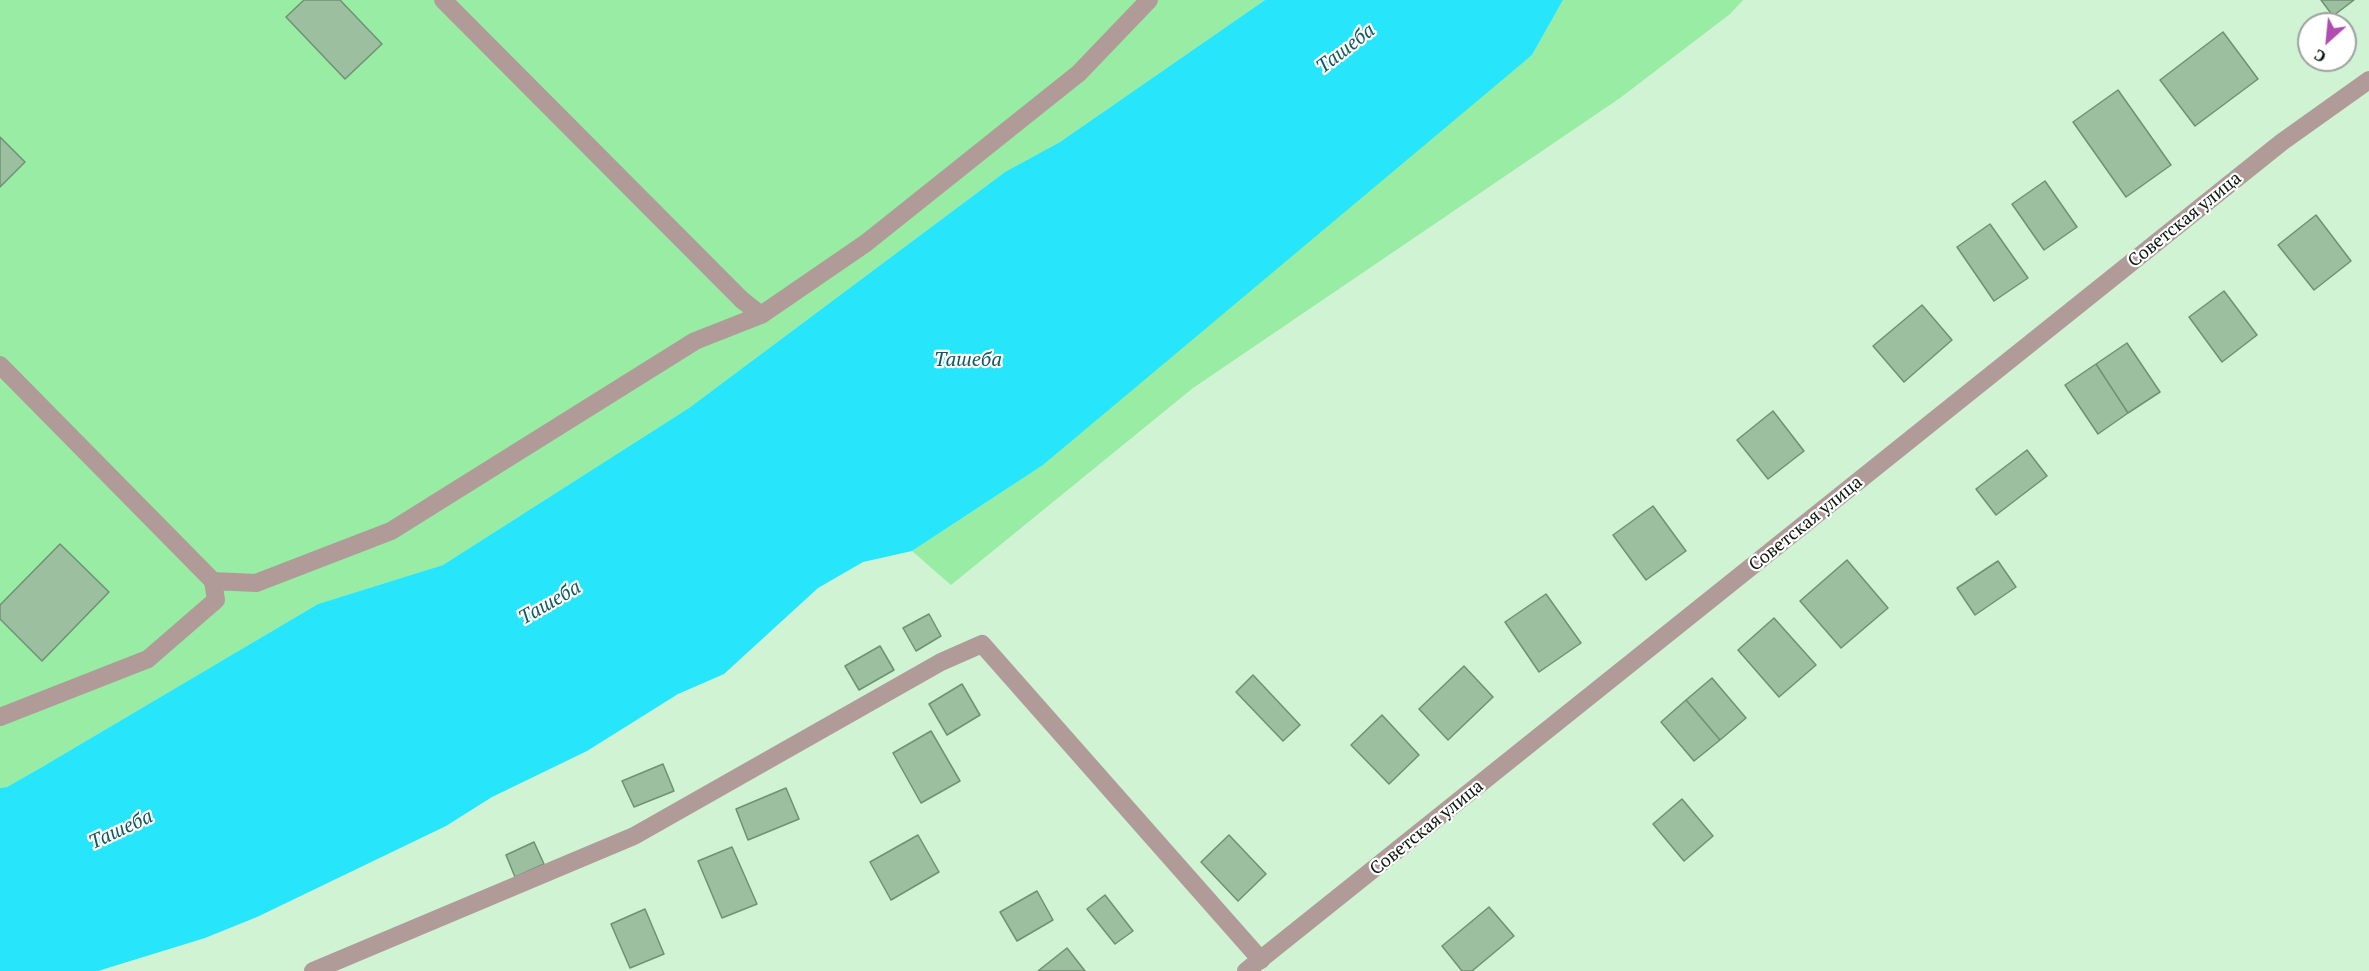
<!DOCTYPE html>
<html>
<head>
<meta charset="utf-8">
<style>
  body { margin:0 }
  #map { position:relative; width:2369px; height:971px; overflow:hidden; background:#cff3d3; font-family:"PT Serif",serif }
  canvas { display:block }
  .north { position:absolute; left:2297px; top:12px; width:60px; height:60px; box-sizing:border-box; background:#fff; border:2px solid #9da29e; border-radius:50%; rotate:207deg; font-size:16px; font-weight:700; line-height:24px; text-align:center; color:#0a170c }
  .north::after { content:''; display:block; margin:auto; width:21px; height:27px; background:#b14cb1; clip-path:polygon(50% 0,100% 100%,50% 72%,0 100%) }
</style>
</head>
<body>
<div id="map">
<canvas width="2369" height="971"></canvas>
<div class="north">С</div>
</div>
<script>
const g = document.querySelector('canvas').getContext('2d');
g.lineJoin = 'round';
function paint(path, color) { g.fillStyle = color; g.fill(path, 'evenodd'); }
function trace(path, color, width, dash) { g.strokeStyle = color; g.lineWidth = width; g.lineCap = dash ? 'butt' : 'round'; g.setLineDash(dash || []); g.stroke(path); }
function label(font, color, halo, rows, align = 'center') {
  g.font = font + ' "PT Serif",serif'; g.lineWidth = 4.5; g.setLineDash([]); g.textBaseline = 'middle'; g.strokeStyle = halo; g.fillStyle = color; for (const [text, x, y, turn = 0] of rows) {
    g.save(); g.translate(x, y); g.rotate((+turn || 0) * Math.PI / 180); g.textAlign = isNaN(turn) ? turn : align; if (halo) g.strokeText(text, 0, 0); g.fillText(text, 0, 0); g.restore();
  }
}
const green = new Path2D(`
  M0,0H1265L1060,142L1005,172L689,408L443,565L318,604L42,767L7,787L0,788Z
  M1563,0H1743L1730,14L1620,98L1193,388L951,585L912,551L1043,465L1450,121L1532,55Z`);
const water = new Path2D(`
  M1265,0H1563L1532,55L1043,465L912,551L863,562L818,588L724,674L678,694L587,751L492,797L446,826L257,917L205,938L98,971H0V788L7,787L42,767L318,604L443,565L689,408L1005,172L1060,142Z`);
const building = new Path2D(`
  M304,0H340L382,44L345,79L286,17Z
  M2321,0H2354L2333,16Z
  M2223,32L2258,79L2195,126L2160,80Z
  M2118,90L2171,165L2126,197L2073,122Z
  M0,137L25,162L0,187Z
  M2045,181L2077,227L2044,250L2012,204Z
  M2316,215L2351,261L2314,290L2278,245Z
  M1990,224L2028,278L1994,301L1957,247Z
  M2224,291L2257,335L2222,362L2189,317Z
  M1922,305L1952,340L1904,382L1873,346Z
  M2127,343L2160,392L2128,413L2096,364Z
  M2096,364L2128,413L2098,434L2065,385Z
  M1773,411L1804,451L1768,479L1737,440Z
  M2027,450L2047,476L1996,515L1976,489Z
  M1653,506L1686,551L1646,580L1613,535Z
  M60,544L109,592L42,661L0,619V605Z
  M1847,560L1888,608L1841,648L1800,601Z
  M1998,561L2016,587L1975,615L1957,588Z
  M1546,594L1581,643L1539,672L1505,622Z
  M929,614L941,636L916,651L903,628Z
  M1774,618L1816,665L1779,697L1738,650Z
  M880,646L894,670L859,690L845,666Z
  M1464,666L1493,697L1448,740L1419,709Z
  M1253,675L1300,725L1283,741L1236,692Z
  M1712,678L1746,718L1720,740L1686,700Z
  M962,684L980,715L947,735L929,704Z
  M1686,700L1720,740L1694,761L1661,722Z
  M1382,715L1419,755L1389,784L1351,745Z
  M931,731L960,781L921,803L893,753Z
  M663,764L674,791L634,807L622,781Z
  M786,788L799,819L748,840L736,809Z
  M1682,799L1713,836L1684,861L1653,824Z
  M918,835L939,872L891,900L870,862Z
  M1229,835L1266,874L1238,901L1201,862Z
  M534,842L544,864L515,877L506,855Z
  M732,847L757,904L722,918L698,861Z
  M1037,891L1053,920L1017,941L1000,912Z
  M1105,895L1133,931L1115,944L1087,909Z
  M1489,907L1514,936L1472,971H1462L1442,946Z
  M645,909L664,954L630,968L611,924Z
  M1067,948L1085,971H1038Z`);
const service = new Path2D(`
  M742,300L761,315L866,243L1079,73L1149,0
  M0,717L148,659L216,600L213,581L256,583L391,531L695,341L761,315`);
const minor = new Path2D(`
  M443,0L742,300
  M0,365L213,581
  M313,971L634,836L941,662L982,644L1261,960`);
const tertiary = new Path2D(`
  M1246,971L2282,142L2369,80`);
const streetNames = [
  ["Советская улица",2185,220,-39],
  ["Советская улица",1806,524,-39],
  ["Советская улица",1427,828,-39]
];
const waterNames = [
  ["Ташеба",1346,49,-38],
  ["Ташеба",968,360],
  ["Ташеба",550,603,-30],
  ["Ташеба",121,830,-25]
];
paint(green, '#98eca3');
paint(water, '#27e5fb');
paint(building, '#9cbf9f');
trace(building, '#709174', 1.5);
trace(service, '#b09b98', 18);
trace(minor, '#b09b98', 18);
trace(tertiary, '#b09b98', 18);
label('18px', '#0a170c', '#fff', streetNames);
label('italic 20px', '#0f5962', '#fff', waterNames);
</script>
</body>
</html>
